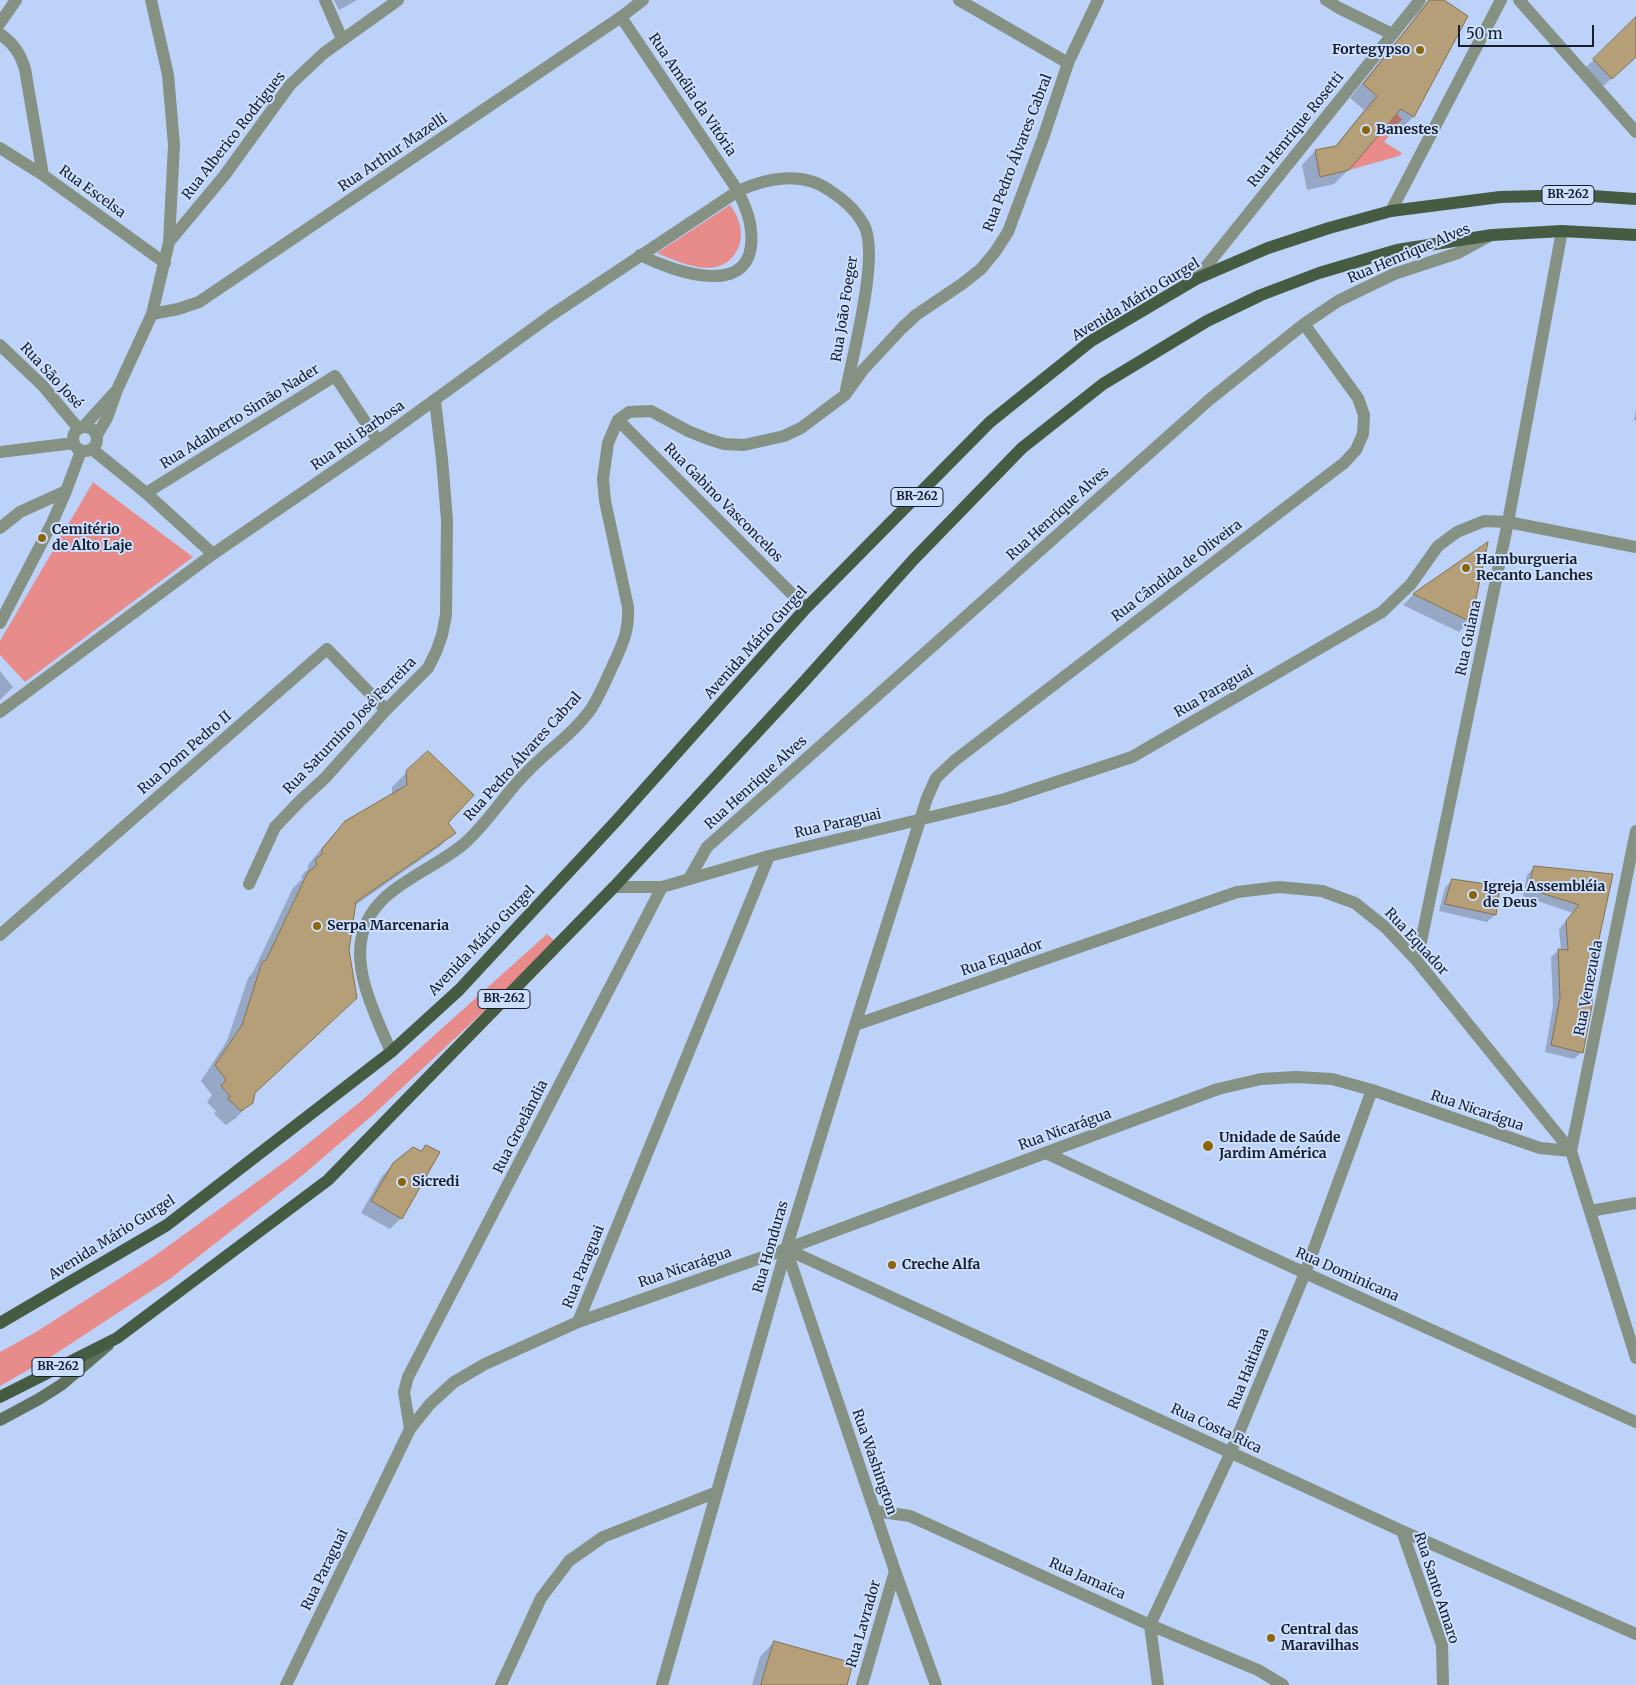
<!DOCTYPE html>
<html>
<head>
<meta charset="utf-8">
<style>
  body { margin:0 }
  #map { position:relative; width:1636px; height:1685px; overflow:hidden; background:#bcd2f8; font-family:Merriweather,serif }
  canvas { display:block }
  .scale { position:absolute; left:1458px; top:25px; width:136px; height:22px; box-sizing:border-box; border:2px solid #171f2d; border-top:0; padding-left:6px; font-size:15px; line-height:18px; white-space:nowrap; color:#171f2d; -webkit-text-stroke:4px #cddffe; paint-order:stroke }
</style>
</head>
<body>
<div id="map">
<canvas width="1636" height="1685"></canvas>
<div class="scale">50 m</div>
</div>
<script>
const g = document.querySelector('canvas').getContext('2d');
g.lineJoin = 'round';
function paint(path, color) { g.fillStyle = color; g.fill(path, 'evenodd'); }
function trace(path, color, width, dash) { g.strokeStyle = color; g.lineWidth = width; g.lineCap = dash ? 'butt' : 'round'; g.setLineDash(dash || []); g.stroke(path); }
function label(font, color, halo, rows, align = 'center') {
  g.font = font + ' Merriweather,serif'; g.lineWidth = 4; g.setLineDash([]); g.textBaseline = 'middle'; g.strokeStyle = halo; g.fillStyle = color; for (const [text, x, y, turn = 0] of rows) {
    g.save(); g.translate(x, y); g.rotate((+turn || 0) * Math.PI / 180); g.textAlign = isNaN(turn) ? turn : align; if (halo) g.strokeText(text, 0, 0); g.fillText(text, 0, 0); g.restore();
  }
}
const green = new Path2D(`
  M1397,114L1402,119L1384,142L1402,153L1399,156L1349,170Z
  M730,205C739,217 744,231 739,246C724,283 683,264 657,253Z
  M93,482L193,557L25,682L0,655V641Z
  M547,934L557,943L374,1114L304,1174L171,1278L49,1358L0,1386V1352L36,1332L153,1257L290,1158L360,1102Z`);
const shadow = new Path2D(`
  M334,0H357L339,10Z
  M1429,0H1442L1467,16L1413,117L1400,130L1388,123L1348,170L1334,184L1307,190L1302,165L1315,151L1334,148L1364,110L1350,98L1413,20L1420,9Z
  M1636,19V56L1600,89L1583,70Z
  M1636,409V421L1634,420Z
  M1486,545L1470,621L1459,632L1403,605L1414,594Z
  M0,671L13,687L0,700Z
  M407,772L454,833L439,847L354,906L254,1094L251,1102L236,1118L226,1125L214,1114L216,1111L207,1102L212,1095L201,1081L227,1041L248,978L253,972L293,888L302,879L301,876L308,869V865L331,837L346,822L392,795V787Z
  M1534,868L1612,875L1596,947L1590,953L1582,1052L1574,1059L1545,1052L1553,1006L1551,957L1559,950H1561L1559,929L1573,913L1523,896L1527,875Z
  M1452,880L1499,887L1495,915L1487,922L1439,911L1445,888Z
  M394,1164L401,1218L390,1229L361,1213L382,1176Z
  M774,1642L845,1685H752L760,1657Z`);
const building = new Path2D(`
  M1429,0H1444L1468,16L1414,117L1401,109L1349,170L1320,177L1315,150L1336,146L1377,96L1363,84L1426,5Z
  M1636,17V57L1612,79L1593,59Z
  M1488,542L1471,622L1413,594L1414,593Z
  M428,751L474,795L448,823L456,833L356,902L349,950L357,998L255,1093L253,1103L241,1111L228,1099L230,1096L221,1086L226,1080L215,1065L242,1025L262,962L266,960L308,872L317,865L315,860L322,854V849L345,821L407,785L406,771Z
  M1534,866L1613,874L1597,948L1592,947V1006L1583,1053L1551,1045L1560,998L1558,949L1568,950L1566,921L1579,905L1529,889Z
  M1452,879L1500,886L1496,915L1445,904Z
  M426,1145L440,1152L402,1219L371,1201L393,1163L413,1147L421,1151Z
  M774,1641L853,1663L847,1685H761Z`);
const street = new Path2D(`
  M325,0L342,39
  M959,0L1068,63
  M1326,0L1339,8L1392,34
  M1519,0L1636,132
  M621,17L738,191C744,204 750,217 751,231C758,301 676,273 640,255
  M0,23L16,0
  M0,34C14,44 20,53 25,69L43,175
  M0,148L43,175L165,263
  M1391,211L1501,0
  M169,242L224,176L290,85L324,53L398,0
  M1196,279L1420,0
  M152,314L178,309L199,302L621,17L643,0
  M0,345L43,386L78,428
  M618,420L806,608
  M84,426L115,392
  M73 439a12 12 0 1 1 24 0a12 12 0 1 1-24 0Z
  M97,435L107,418L117,390L152,314L169,242L174,145L168,75L151,0
  M92,449L146,493L213,554
  M0,452L74,443
  M146,493L335,376L378,441
  M0,528L20,512L66,491
  M0,623L52,523L66,491L81,451
  M0,712L213,554L378,441L550,316L738,191C766,178 802,171 829,190C843,199 856,210 864,225C880,254 853,354 846,390
  M690,877L707,847L1209,400L1304,324L1338,301L1394,274L1458,253L1489,236
  M249,884L275,827L300,801L325,778L386,710L428,668L436,652L442,635L446,615L447,520L442,459L435,401
  M662,887L769,856L1005,799L1132,757L1382,612L1411,584L1438,546L1457,532L1484,521L1508,522L1636,547
  M0,935L327,649L386,710
  M1417,961L1508,522L1562,231
  M855,1025L1237,892L1279,887L1322,891L1355,903L1385,927L1417,961L1571,1151L1636,1358
  M391,1052C377,1018 353,973 362,936C373,886 433,872 466,842C489,821 505,794 526,773C547,751 573,734 591,709C600,695 606,680 613,665C623,643 629,632 628,607L605,501L603,479L608,443L618,420L629,412L651,411L688,431L708,439L724,444L744,445L784,436L801,428L845,395L863,370L902,328L916,315L962,284L981,269L995,252L1008,232L1043,138L1068,63L1098,0
  M1571,1151L1636,831
  M1046,1153L1305,1273L1636,1422
  M1590,1211L1636,1203
  M786,1249L1402,1531L1636,1634
  M786,1249L895,1571L936,1685
  M578,1322L769,856
  M410,1429L404,1392L408,1377L662,887H614
  M875,1511L910,1516L1150,1625L1258,1670L1283,1685
  M1402,1531L1442,1645L1443,1685
  M286,1685L410,1429L430,1404L454,1382L485,1364L578,1322L786,1249L1218,1089L1261,1079L1296,1077L1332,1079L1372,1090L1540,1148L1571,1151
  M501,1685L541,1598L569,1561L603,1537L717,1492
  M662,1685L786,1249L855,1025L927,798L936,778L954,761L1344,463L1356,450L1363,434L1364,415L1358,398L1304,324
  M862,1685L895,1571
  M1158,1685L1150,1625L1231,1452L1305,1273L1372,1090`);
const secondary = new Path2D(`
  M0,1420L39,1399L61,1385L108,1345`);
const primary = new Path2D(`
  M0,1323L167,1225L391,1052L459,990L617,820L806,608L990,422L1091,341L1196,279L1268,248L1329,228L1391,211L1500,197L1578,195L1636,199
  M0,1397L117,1338L328,1180L614,887L801,685L914,559L1022,448L1103,384L1207,321L1261,295L1319,273L1397,250L1492,235L1562,231L1636,235`);
const markers = [
  [1420,50,5,"#8d6509"],
  [1366,130,5,"#8d6509"],
  [42,538,5,"#8d6509"],
  [1466,568,5,"#8d6509"],
  [1473,895,5,"#8d6509"],
  [317,926,5,"#8d6509"],
  [1208,1146,6,"#8d6509"],
  [402,1182,5,"#8d6509"],
  [892,1265,5,"#8d6509"],
  [1271,1638,5,"#8d6509"]
];
const shields = [
  [1568,195,52],
  [917,497,52],
  [504,999,52],
  [58,1367,52]
];
const shieldNames = [
  ["BR-262",1568,195],
  ["BR-262",917,497],
  ["BR-262",504,999],
  ["BR-262",58,1367]
];
const poiNames = [
  ["Fortegypso",1410,50,"right"],
  ["Banestes",1376,130],
  ["Cemitério",52,530],
  ["de Alto Laje",52,546],
  ["Hamburgueria",1476,560],
  ["Recanto Lanches",1476,576],
  ["Igreja Assembléia",1483,887],
  ["de Deus",1483,903],
  ["Serpa Marcenaria",327,926],
  ["Unidade de Saúde",1219,1138],
  ["Jardim América",1219,1154],
  ["Sicredi",412,1182],
  ["Creche Alfa",902,1265],
  ["Central das",1281,1630],
  ["Maravilhas",1281,1646]
];
const streetNames = [
  ["Rua Amélia da Vitória",692,95,56],
  ["Rua Henrique Rosetti",1296,130,-51],
  ["Rua Alberico Rodrigues",234,136,-52],
  ["Rua Arthur Mazelli",393,153,-34],
  ["Rua Pedro Álvares Cabral",1018,153,-69],
  ["Rua Escelsa",92,192,36],
  ["Rua Henrique Alves",1409,254,-23],
  ["Avenida Mário Gurgel",1136,300,-31],
  ["Rua João Foeger",845,309,-81],
  ["Rua São José",51,376,47],
  ["Rua Adalberto Simão Nader",240,417,-32],
  ["Rua Rui Barbosa",358,436,-35],
  ["Rua Gabino Vasconcelos",723,503,45],
  ["Rua Henrique Alves",1058,514,-42],
  ["Rua Cândida de Oliveira",1177,571,-37],
  ["Rua Guiana",1469,638,-78],
  ["Avenida Mário Gurgel",756,643,-48],
  ["Rua Paraguai",1214,692,-30],
  ["Rua Saturnino José Ferreira",350,726,-46],
  ["Rua Dom Pedro II",185,753,-41],
  ["Rua Pedro Álvares Cabral",523,757,-48],
  ["Rua Henrique Alves",756,783,-42],
  ["Rua Paraguai",838,824,-13],
  ["Avenida Mário Gurgel",482,941,-46],
  ["Rua Equador",1416,942,47],
  ["Rua Equador",1002,958,-19],
  ["Rua Venezuela",1589,988,-79],
  ["Rua Nicarágua",1477,1111,19],
  ["Rua Groelândia",521,1127,-63],
  ["Rua Nicarágua",1065,1130,-20],
  ["Avenida Mário Gurgel",112,1238,-32],
  ["Rua Honduras",771,1247,-74],
  ["Rua Paraguai",584,1267,-68],
  ["Rua Nicarágua",685,1268,-19],
  ["Rua Dominicana",1347,1275,24],
  ["Rua Haitiana",1249,1369,-68],
  ["Rua Costa Rica",1216,1429,25],
  ["Rua Washington",874,1462,71],
  ["Rua Paraguai",325,1570,-64],
  ["Rua Jamaica",1087,1579,24],
  ["Rua Santo Amaro",1436,1588,72],
  ["Rua Lavrador",864,1624,-74]
];
paint(green, '#e78c8b');
paint(shadow, '#0003');
paint(building, '#b59f79');
trace(building, '#85704c', 1);
trace(street, '#859182', 12);
trace(secondary, '#60725d', 12);
trace(primary, '#465c42', 12);
for (const [x, y, r, color] of markers) { const dot = new Path2D(); dot.arc(x, y, r, 0, 2 * Math.PI); g.fillStyle = color; g.fill(dot); trace(dot, '#cddffe', 2); }
for (const [x, y, w] of shields) { const box = new Path2D(); box.roundRect(x - w / 2, y - 9.5, w, 19, 4); g.fillStyle = '#cddffe'; g.fill(box); trace(box, '#171f2d', 1); }
label('bold 12px', '#171f2d', null, shieldNames);
label('bold 14px', '#171f2d', '#cddffe', poiNames, 'left');
label('14px', '#171f2d', '#cddffe', streetNames);
</script>
</body>
</html>
